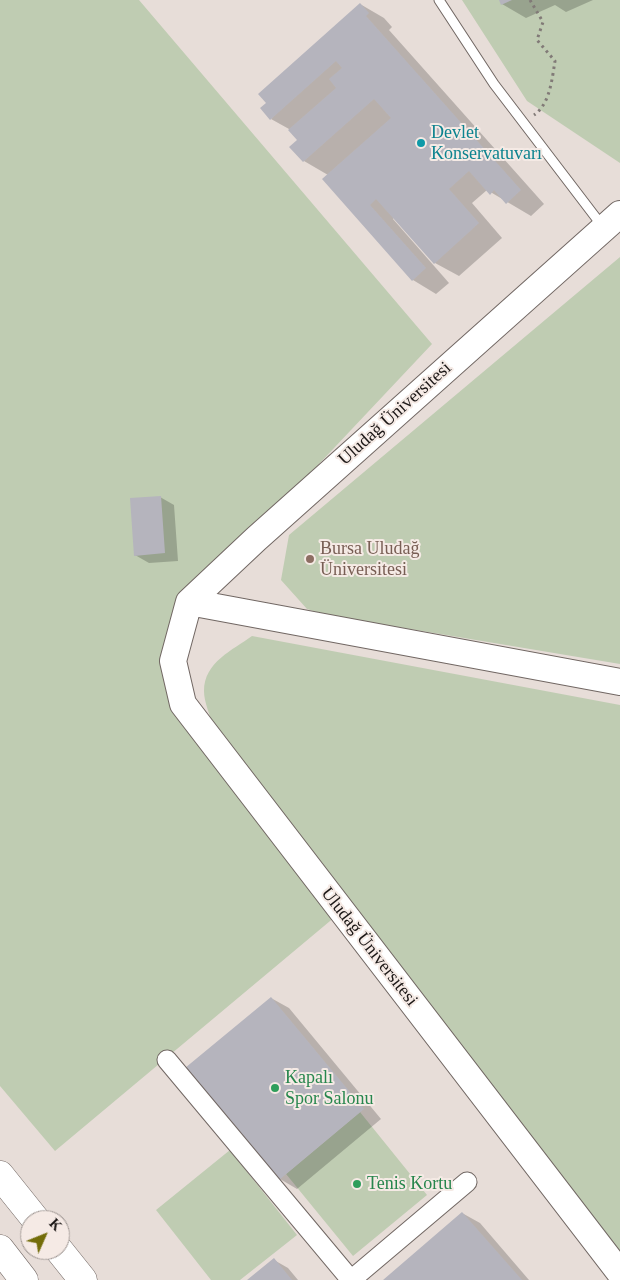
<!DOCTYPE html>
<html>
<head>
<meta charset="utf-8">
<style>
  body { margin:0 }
  #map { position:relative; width:620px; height:1280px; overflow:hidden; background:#e7ddd8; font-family:Georgia,serif }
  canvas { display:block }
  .north { position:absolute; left:20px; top:1210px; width:50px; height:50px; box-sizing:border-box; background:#f5eae5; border:1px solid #9e9692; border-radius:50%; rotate:46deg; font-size:14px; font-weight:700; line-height:20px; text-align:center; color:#1b1716 }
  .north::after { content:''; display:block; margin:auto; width:18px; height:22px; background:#736d0a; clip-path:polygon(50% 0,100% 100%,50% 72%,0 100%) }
</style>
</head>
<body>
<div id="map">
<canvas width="620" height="1280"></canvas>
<div class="north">K</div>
</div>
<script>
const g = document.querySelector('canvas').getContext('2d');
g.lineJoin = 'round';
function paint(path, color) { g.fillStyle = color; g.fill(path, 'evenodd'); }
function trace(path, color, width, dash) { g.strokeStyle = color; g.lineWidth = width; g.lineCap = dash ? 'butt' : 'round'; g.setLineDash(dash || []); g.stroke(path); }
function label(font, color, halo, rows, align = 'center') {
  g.font = font + ' Georgia,serif'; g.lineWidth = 4; g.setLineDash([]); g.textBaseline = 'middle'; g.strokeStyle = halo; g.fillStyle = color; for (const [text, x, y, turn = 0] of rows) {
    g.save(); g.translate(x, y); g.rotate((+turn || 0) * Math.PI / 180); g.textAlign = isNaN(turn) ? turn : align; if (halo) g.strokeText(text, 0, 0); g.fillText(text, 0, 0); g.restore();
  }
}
const green = new Path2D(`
  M0,0H139L432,344L189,602L183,705L342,911L55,1151L0,1086Z
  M462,0H620V163L527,101Z
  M620,257V664L326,615L307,609L281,580L289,535Z
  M252,636L620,705V1258L213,726C210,715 204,702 204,691C204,662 233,650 252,636Z
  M360,1112L427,1195L353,1256L286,1174Z
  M230,1150L297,1235L240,1280H211L156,1210Z`);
const shadow = new Path2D(`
  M500,0H593L566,12L555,5L526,18L502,4Z
  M360,4L384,18L392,27L389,30L544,204L531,216L487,190L472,203L502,238L459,276L435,263L394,217L393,219L449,283L436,294L413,280L328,175L304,161L298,140L289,129L271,119Z
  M160,497L174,505L178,561L149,563L135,555Z
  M271,998L289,1008L381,1119L297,1189L280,1179Z
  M462,1213L480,1223L529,1280H385Z
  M274,1260L288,1268L298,1280H249Z`);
const building = new Path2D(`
  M499,0H512L501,5Z
  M360,3L369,13L366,16L521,190L506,204L494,190L490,195L469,171L449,189L479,223L434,264L376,199L370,205L426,268L412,281L322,179L391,118L374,99L303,162L289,147L297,140L288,130L336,88L329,79L342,68L336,61L270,120L260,108L266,103L258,94Z
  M161,496L165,553L134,556L130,498Z
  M271,997L364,1109L279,1180L185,1068Z
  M462,1212L522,1280H383Z
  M274,1258L292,1280H247Z`);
const path = new Path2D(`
  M530,0L543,22L537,40L555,61C552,79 550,104 534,115`);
const lane = new Path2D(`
  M439,0L494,84L603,227`);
const street = new Path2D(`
  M167,1060L351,1280
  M351,1280L467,1182`);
const secondary = new Path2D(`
  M620,214L256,539L189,602L173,661L183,704L620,1273
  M189,602L620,682`);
const highway = new Path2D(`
  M0,1175L36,1220
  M0,1249L24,1280
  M59,1250L83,1280`);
const markers = [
  [421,143,5,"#0f9aa8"],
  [310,559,5,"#8d6e63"],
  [275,1088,5,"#2e9e5b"],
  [357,1184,5,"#2e9e5b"]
];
const cultureNames = [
  ["Devlet",431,133],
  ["Konservatuvarı",431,154]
];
const streetNames = [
  ["Uludağ Üniversitesi",395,414,-42],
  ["Uludağ Üniversitesi",369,947,52]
];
const educationNames = [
  ["Bursa Uludağ",320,549],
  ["Üniversitesi",320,570]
];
const leisureNames = [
  ["Kapalı",285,1078],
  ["Spor Salonu",285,1099],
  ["Tenis Kortu",367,1184]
];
paint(green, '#bfccb2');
paint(shadow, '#0003');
paint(building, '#b5b4bd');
trace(lane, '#716763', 11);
trace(street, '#716763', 21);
trace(secondary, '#716763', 28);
trace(highway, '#716763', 29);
trace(path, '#817a77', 3, [2.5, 4]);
trace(lane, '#fff', 9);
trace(street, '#fff', 19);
trace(secondary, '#fff', 26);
trace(highway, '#fff', 28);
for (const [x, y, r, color] of markers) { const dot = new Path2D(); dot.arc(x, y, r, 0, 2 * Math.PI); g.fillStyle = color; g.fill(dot); trace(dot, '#f5eae5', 2); }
label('18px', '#0d838f', '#f5eae5', cultureNames, 'left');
label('18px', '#1b1716', '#f5eae5', streetNames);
label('18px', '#785e54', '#f5eae5', educationNames, 'left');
label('18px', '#27864d', '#f5eae5', leisureNames, 'left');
</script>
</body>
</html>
